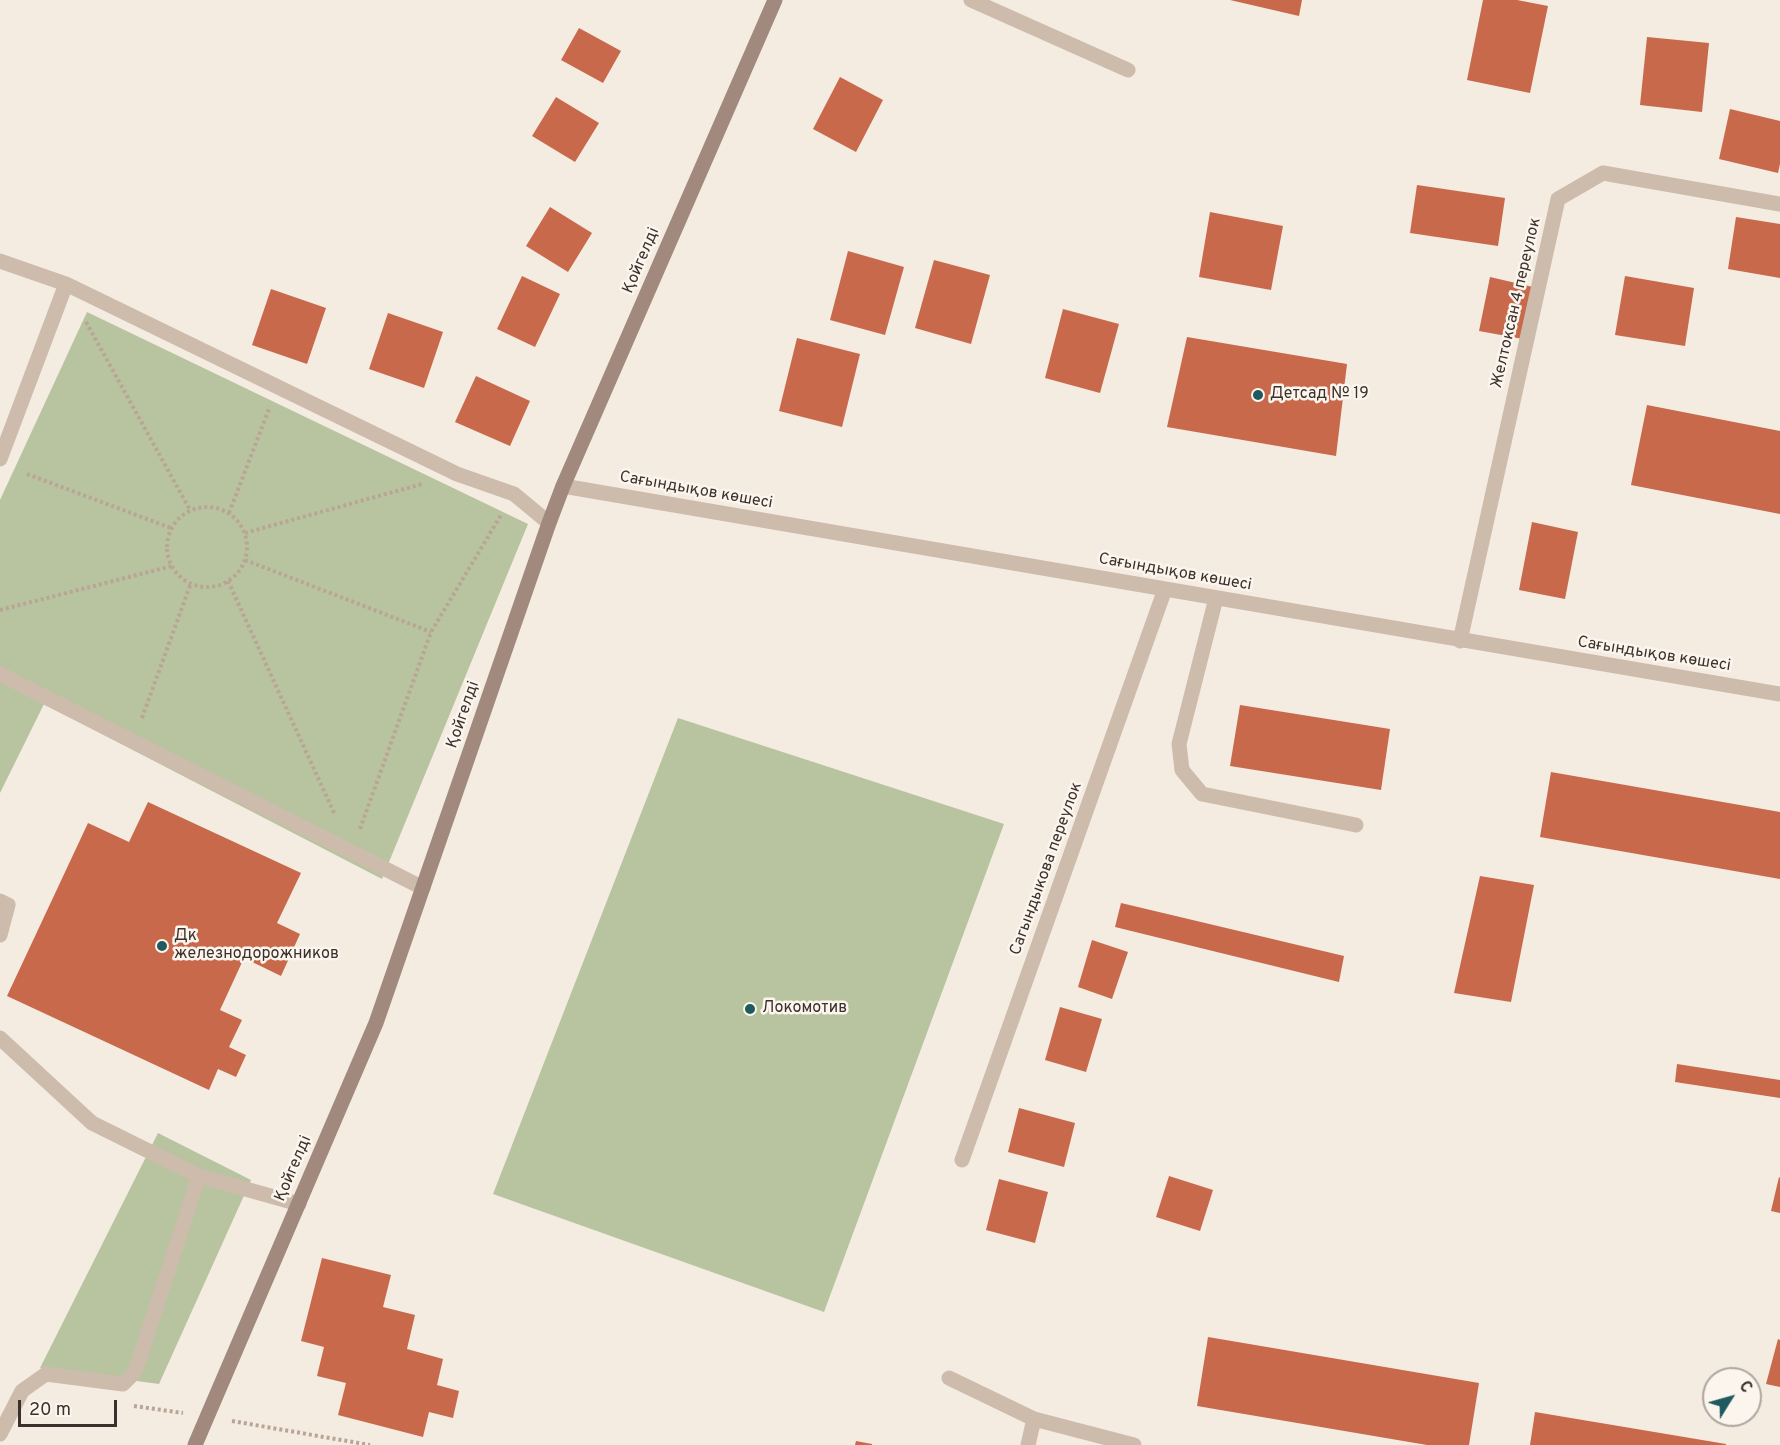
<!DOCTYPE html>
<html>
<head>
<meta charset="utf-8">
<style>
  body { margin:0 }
  #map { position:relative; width:1780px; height:1445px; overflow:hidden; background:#f4ebe1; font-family:Overpass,sans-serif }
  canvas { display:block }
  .north { position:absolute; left:1702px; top:1367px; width:60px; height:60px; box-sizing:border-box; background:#fbf5ee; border:2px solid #aea6a0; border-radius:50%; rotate:53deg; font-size:16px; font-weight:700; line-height:24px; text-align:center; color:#3b302b }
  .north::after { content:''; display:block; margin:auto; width:21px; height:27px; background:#1f5a5e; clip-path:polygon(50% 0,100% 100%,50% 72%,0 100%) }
  .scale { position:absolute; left:18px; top:1400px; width:99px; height:27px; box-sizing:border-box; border:3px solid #3b302b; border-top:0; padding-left:8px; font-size:18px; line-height:21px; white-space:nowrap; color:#3b302b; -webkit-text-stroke:4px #fbf5ee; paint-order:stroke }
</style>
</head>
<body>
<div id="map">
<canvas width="1780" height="1445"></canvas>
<div class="north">С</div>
<div class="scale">20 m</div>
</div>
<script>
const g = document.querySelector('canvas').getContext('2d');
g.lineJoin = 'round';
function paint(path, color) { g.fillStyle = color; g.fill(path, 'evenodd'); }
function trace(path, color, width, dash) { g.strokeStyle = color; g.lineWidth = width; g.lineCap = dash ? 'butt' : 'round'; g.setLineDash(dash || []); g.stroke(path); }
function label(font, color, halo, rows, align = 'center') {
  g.font = font + ' Overpass,sans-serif'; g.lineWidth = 5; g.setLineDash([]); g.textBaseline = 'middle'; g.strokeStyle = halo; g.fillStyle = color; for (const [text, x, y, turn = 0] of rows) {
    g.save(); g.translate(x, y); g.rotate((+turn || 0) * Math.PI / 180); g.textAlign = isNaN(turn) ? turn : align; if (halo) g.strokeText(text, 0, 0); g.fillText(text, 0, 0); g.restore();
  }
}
const green = new Path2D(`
  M87,312L528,524L382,879L44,704L0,793V500Z
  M678,718L1004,824L824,1312L493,1194Z
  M158,1133L251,1180L159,1384L40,1368Z`);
const building = new Path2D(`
  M1230,0H1302L1299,16Z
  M1483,0H1517L1548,6L1530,93L1467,80Z
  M579,28L621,51L603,83L561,60Z
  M1647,37L1709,43L1702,112L1640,105Z
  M840,77L883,100L856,152L813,129Z
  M556,97L599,123L575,162L532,136Z
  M1730,109L1780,121V164L1778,173L1719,159Z
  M1417,185L1505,198L1498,246L1410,233Z
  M550,207L592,233L568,272L526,246Z
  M1210,212L1283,226L1271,290L1199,277Z
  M1736,217L1780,224V278L1728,269Z
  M848,251L904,267L885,335L830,320Z
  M934,260L990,275L971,344L915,328Z
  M522,276L560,294L535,347L497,329Z
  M1625,276L1694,288L1685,346L1615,335Z
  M1490,277L1533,287L1523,339L1479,331Z
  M271,289L326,308L307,364L252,345Z
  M1063,309L1119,324L1100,393L1045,378Z
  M388,313L443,332L424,388L369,369Z
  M1187,337L1347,364L1336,456L1167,427Z
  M797,338L860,354L842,427L779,411Z
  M476,376L530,401L510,446L455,422Z
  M1647,405L1780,431V514L1631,485Z
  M1532,522L1578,532L1565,599L1519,590Z
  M1240,705L1390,729L1381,790L1230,766Z
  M1551,772L1780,812V879L1540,837Z
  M148,802L301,873L277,923L300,934L281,976L244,958L220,1010L242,1020L229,1047L246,1055L236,1077L218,1069L209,1090L7,996L88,823L129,842Z
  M1480,876L1534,885L1511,1002L1454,993Z
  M1121,903L1344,956L1339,982L1115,927Z
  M1092,940L1128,952L1112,999L1078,987Z
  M1060,1007L1102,1019L1086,1072L1045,1060Z
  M1677,1064L1780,1080V1098L1675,1082Z
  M1019,1108L1075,1123L1064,1167L1008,1152Z
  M1169,1176L1213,1190L1200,1231L1156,1217Z
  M1779,1177L1780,1178V1213L1771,1211Z
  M999,1179L1048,1192L1035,1243L986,1230Z
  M322,1258L391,1275L383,1307L415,1315L407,1349L443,1359L437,1385L459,1391L453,1418L429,1412L423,1437L338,1415L346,1383L317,1376L324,1347L301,1341Z
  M1208,1337L1479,1383L1469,1445H1427L1197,1406Z
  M1778,1339L1780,1340V1387L1766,1384Z
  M1535,1412L1726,1444V1445H1530Z
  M856,1441L872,1444V1445H855Z`);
const path = new Path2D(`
  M86,322L190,510
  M27,474L171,528
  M167 547a40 40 0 1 1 80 0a40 40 0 1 1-80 0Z
  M229,513L269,409
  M245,533L422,484
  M245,560L431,632
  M228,581L335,815
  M0,610L172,566
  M142,718L191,583
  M360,829L431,632L501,515
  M134,1406L183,1413
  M232,1421L370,1445`);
const lane = new Path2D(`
  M971,0L1128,70
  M0,261L66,284L457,474L514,494L549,523
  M0,459L66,284
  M1216,598L1179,744L1182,770L1202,794L1356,825
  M0,674L423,888
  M0,901L8,905L0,935
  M0,1038L92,1123L199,1176L135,1372L123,1384L46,1374L22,1391L0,1434
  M199,1176L299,1204
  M949,1378L1034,1419
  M1028,1445L1034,1419L1134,1445`);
const street = new Path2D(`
  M563,486L1780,694
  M1460,641L1558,199L1603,173L1780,204
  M962,1160L1165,589`);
const secondary = new Path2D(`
  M195,1445L376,1023L549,523L563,486L775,0`);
const markers = [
  [1258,395,6,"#1f5a5e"],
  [162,946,6,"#1f5a5e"],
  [750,1009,6,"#1f5a5e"]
];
const streetNames = [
  ["Қойгелді",642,261,-67],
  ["Желтоксан 4 переулок",1517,303,-77],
  ["Сағындықов көшесі",696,491,10],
  ["Сағындықов көшесі",1175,573,10],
  ["Сағындықов көшесі",1654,655,9],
  ["Қойгелді",464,715,-71],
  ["Сагындыкова переулок",1047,869,-70],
  ["Қойгелді",294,1169,-67]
];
const poiNames = [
  ["Детсад № 19",1270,395],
  ["Дк",174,937],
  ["железнодорожников",174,955],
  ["Локомотив",762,1009]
];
paint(green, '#b8c4a0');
paint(building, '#c8694b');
trace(path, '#b9a596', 4, [3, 3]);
trace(lane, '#cdbbac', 15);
trace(street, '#cdbbac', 15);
trace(secondary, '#a18a7d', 15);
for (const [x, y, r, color] of markers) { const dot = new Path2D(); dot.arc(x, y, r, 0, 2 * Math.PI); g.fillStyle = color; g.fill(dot); trace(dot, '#fbf5ee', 2); }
label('16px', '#3b302b', '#fbf5ee', streetNames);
label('16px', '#3b302b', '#fbf5ee', poiNames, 'left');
</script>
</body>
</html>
